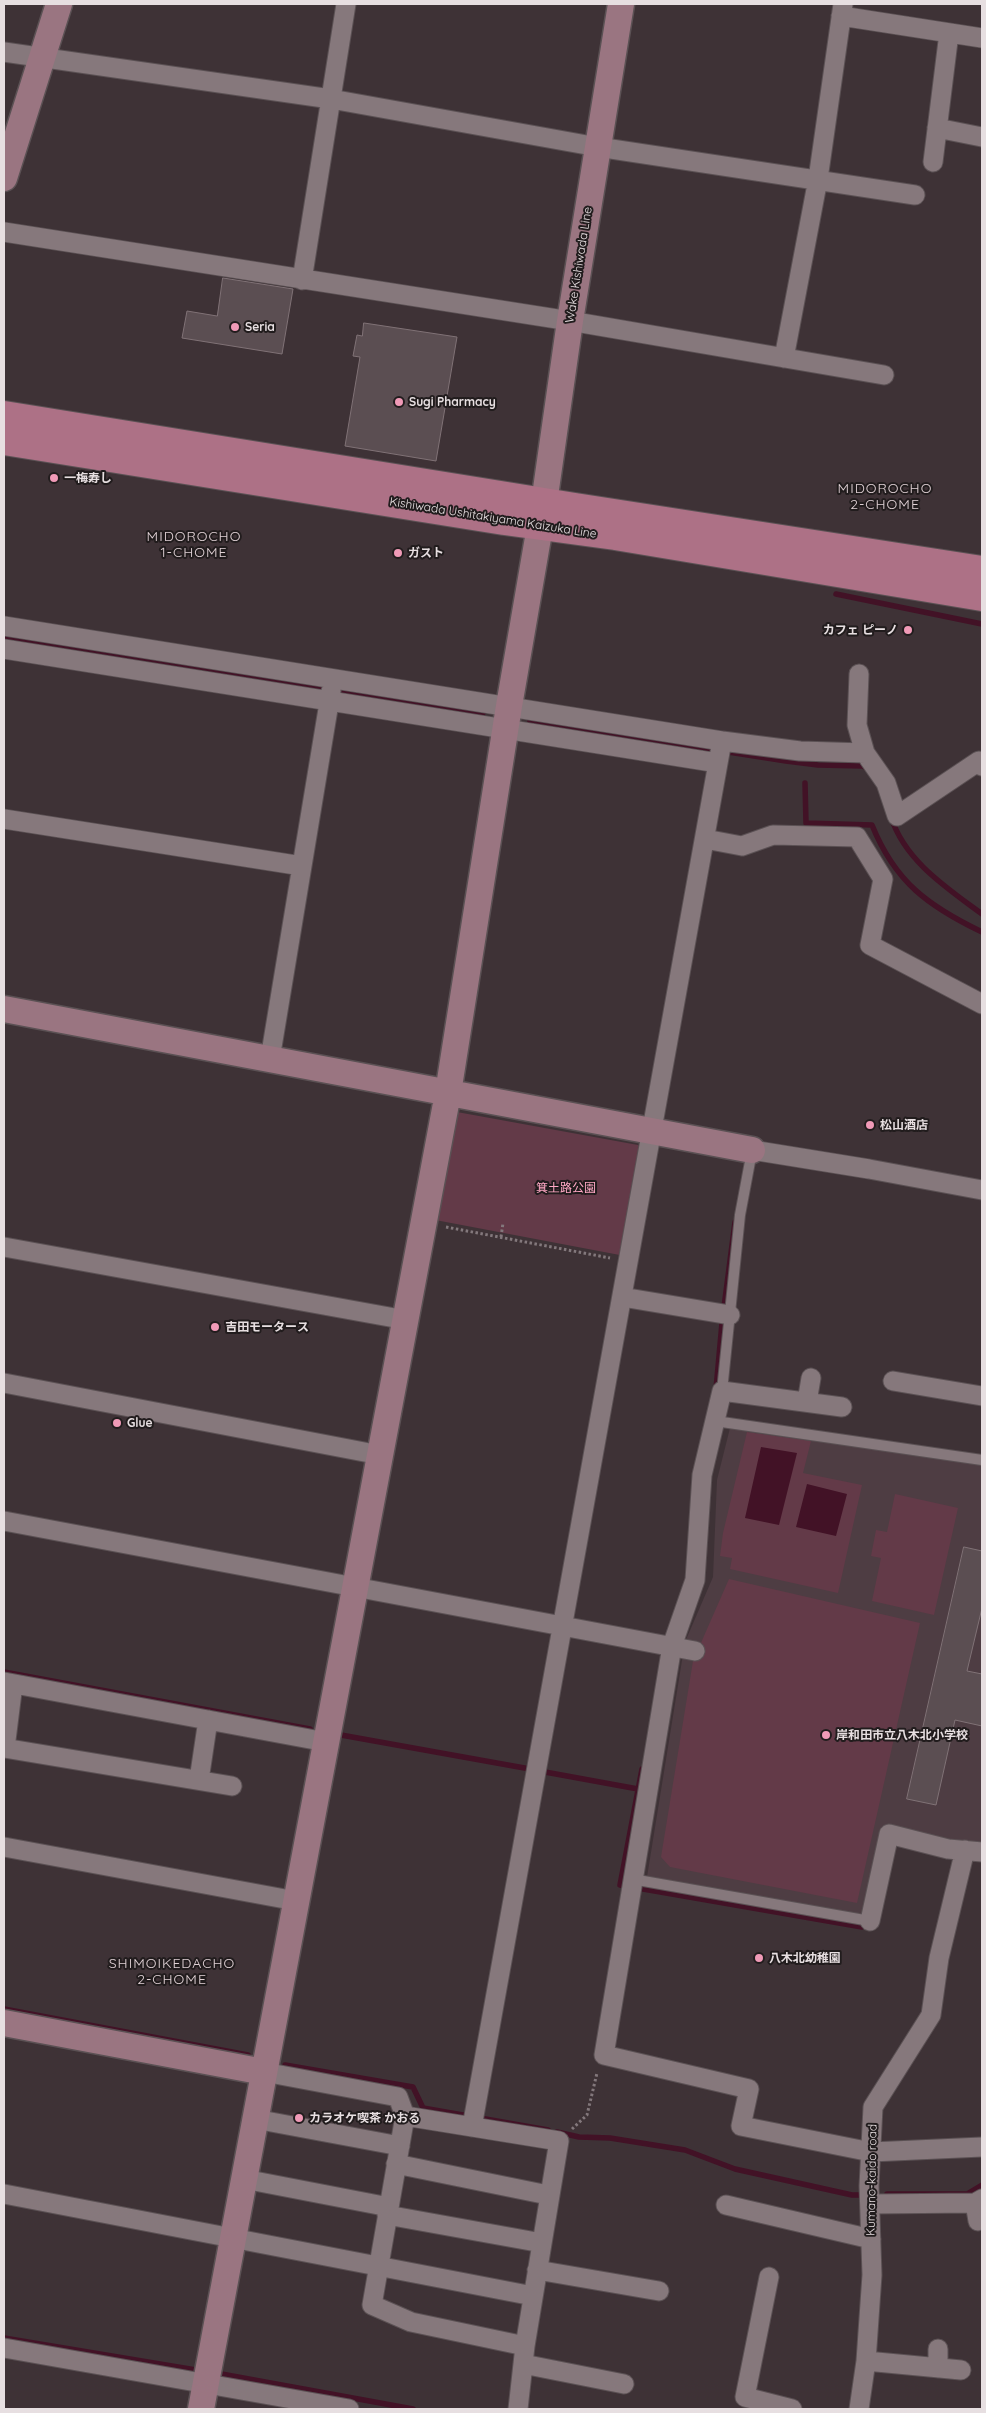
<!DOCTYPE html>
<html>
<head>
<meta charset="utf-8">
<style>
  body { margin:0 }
  #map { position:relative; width:986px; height:2413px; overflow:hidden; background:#3e3236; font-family:Quicksand,sans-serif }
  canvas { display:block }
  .frame { position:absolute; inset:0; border:5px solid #e7dfe1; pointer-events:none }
</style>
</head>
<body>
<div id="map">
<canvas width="986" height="2413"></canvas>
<div class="frame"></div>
</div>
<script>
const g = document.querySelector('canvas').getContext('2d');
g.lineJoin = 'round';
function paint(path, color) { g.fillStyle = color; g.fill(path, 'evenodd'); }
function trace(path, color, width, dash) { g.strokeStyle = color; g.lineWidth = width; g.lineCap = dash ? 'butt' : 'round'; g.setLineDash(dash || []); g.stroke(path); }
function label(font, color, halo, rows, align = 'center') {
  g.font = font + ' Quicksand,"Noto Sans JP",sans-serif'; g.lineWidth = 4; g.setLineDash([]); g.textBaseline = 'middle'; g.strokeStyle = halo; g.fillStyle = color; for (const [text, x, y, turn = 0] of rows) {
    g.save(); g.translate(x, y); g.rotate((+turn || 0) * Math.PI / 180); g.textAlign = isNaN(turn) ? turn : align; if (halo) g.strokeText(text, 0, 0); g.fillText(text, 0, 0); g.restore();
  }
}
const built = new Path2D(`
  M730,1428L982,1464V1845L948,1844L882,1827L862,1916L647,1877L685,1642L713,1577L717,1480Z`);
const green = new Path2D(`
  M457,1112L638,1145L643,1150L625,1256L430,1219Z
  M747,1432L811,1441L803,1473L862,1485L838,1593L730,1569L732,1558L720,1556L723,1533Z
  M895,1494L958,1508L934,1615L872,1601L881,1558L871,1556L876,1530L887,1532Z
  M729,1579L920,1623L857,1903L670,1867L661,1857L693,1661Z`);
const water = new Path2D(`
  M761,1447L797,1453L779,1525L745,1518Z
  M807,1484L847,1494L836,1536L796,1527Z`);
const stream = new Path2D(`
  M836,594L982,624
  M4,638L483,713
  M530,721L786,761L818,765L863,766L869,770
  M805,783L806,823L872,825C895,882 928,906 982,932
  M891,817C905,861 947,888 982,914
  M724,1307L735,1222
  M716,1389L722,1323
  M4,1672L310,1729
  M341,1735L530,1769
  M642,1769L620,1885L862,1927L864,1920
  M545,1772L638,1789
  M4,2009L248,2055
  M285,2065L413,2087L423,2108L548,2130
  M557,2132L579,2137L610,2138L685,2150L735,2169L852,2195H867
  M887,2194H967L982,2185
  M4,2338L202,2371
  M216,2373L413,2409`);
const building = new Path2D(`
  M223,278L293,289L282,354L182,338L187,311L217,316Z
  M364,323L457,337L436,461L345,446L360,357L353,356L357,335L362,336Z
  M964,1547L982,1551V1608L967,1671L982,1674V1726L955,1720L936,1805L907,1799Z`);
const path = new Path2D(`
  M446,1227L610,1258
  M501,1237L503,1223
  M572,2129L587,2115L597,2073`);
const lane = new Path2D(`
  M722,1391L740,1215L752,1151
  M715,1421L982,1460
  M632,1879L870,1921`);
const street = new Path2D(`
  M841,16L982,38
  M4,52L331,99L598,147L915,195
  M937,128L982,137
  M933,162L949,33
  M4,232L570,321L884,375
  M302,280L346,4
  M784,358L818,179L843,4
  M4,626L722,741L800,751L865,753L857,725L859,674
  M4,649L718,763
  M865,753L886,783L897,816L979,761L982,766
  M4,819L302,866
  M705,839L742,846L773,835L857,837L883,879L870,945L982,1004
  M270,1059L331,691
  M752,1150L869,1169L982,1190
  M4,1247L406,1320
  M622,1297L730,1315
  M893,1381L982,1396
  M4,1383L380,1455
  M807,1402L811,1378
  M842,1407L722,1391L702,1475L695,1580L672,1646L604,2055L749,2089L741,2126L871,2152L982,2147
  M4,1521L695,1651
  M4,1682L326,1742
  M4,1748L232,1786
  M5,1748L13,1684
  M199,1780L208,1720
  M4,1847L296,1901
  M870,1921L889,1834L948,1849L982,1852
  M264,2072L398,2097L405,2116L559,2141L525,2346L518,2409
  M405,2116L372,2305L411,2322L525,2346
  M255,2119L400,2146
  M472,2127L722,741
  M396,2164L548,2195
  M244,2179L389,2207
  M4,2194L533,2296
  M975,2203L978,2221
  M870,2204L975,2203L982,2199
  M726,2205L871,2239
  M387,2215L542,2243
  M537,2270L659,2291
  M769,2277L745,2397L792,2409
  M4,2348L349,2409
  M866,2361L961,2370
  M523,2364L624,2384
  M938,2368V2349
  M859,2409L866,2361L872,2275L869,2186L873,2107L931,2015L939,1958L965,1850`);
const secondary = new Path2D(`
  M4,178L59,4
  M4,1009L752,1150
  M4,2023L264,2072
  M201,2409L448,1093L509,706L544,503L570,321L621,4`);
const primary = new Path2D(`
  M4,415L575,507L982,570
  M4,441L504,521L615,536L982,597`);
const markers = [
  [235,327,5,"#f09ab7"],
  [399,402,5,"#f09ab7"],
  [54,478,5,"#f09ab7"],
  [398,553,5,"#f09ab7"],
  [908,630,5,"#f09ab7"],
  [870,1125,5,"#f09ab7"],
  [215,1327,5,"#f09ab7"],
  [117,1423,5,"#f09ab7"],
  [826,1735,5,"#f09ab7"],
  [759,1958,5,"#f09ab7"],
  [299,2118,5,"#f09ab7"]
];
const streetNames = [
  ["Wake Kishiwada Line",579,265,-81],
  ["Kishiwada Ushitakiyama Kaizuka Line",493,518,9],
  ["Kumano-kaido road",872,2180,-89]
];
const poiNames = [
  ["Seria",245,327],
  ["Sugi Pharmacy",409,402],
  ["一梅寿し",64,478],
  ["ガスト",408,553],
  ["カフェ ピーノ",898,630,"right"],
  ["松山酒店",880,1125],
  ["吉田モータース",225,1327],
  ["Glue",127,1423],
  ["岸和田市立八木北小学校",836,1735],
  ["八木北幼稚園",769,1958],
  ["カラオケ喫茶 かおる",309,2118]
];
const parkNames = [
  ["箕土路公園",566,1188]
];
const neighbourhoodNames = [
  ["MIDOROCHO",885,489],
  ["2-CHOME",885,505],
  ["MIDOROCHO",194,537],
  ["1-CHOME",194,553],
  ["SHIMOIKEDACHO",172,1964],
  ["2-CHOME",172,1980]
];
paint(built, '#4e3d43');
paint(green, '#633a48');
paint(water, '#421226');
trace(stream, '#421226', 5.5);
paint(building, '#5b4e52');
trace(building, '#807276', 1);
trace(lane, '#5b5154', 12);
trace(street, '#5b5154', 21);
trace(secondary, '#5b5154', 29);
trace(primary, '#5b5154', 30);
trace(path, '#83787c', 3, [2.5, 2.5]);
trace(lane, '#86787c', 10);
trace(street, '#86787c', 19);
trace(secondary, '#9a7581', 26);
trace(primary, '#ad7186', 28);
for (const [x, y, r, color] of markers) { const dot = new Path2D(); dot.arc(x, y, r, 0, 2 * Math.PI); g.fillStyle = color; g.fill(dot); trace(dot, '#211c1d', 2); }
label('12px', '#e7dfe1', '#211c1d', streetNames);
label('bold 12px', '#e7dfe1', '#211c1d', poiNames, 'left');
label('12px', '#ffa8c5', '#211c1d', parkNames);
g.letterSpacing = '1px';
label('14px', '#e0d1d5', '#211c1d', neighbourhoodNames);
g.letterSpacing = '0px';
</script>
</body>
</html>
